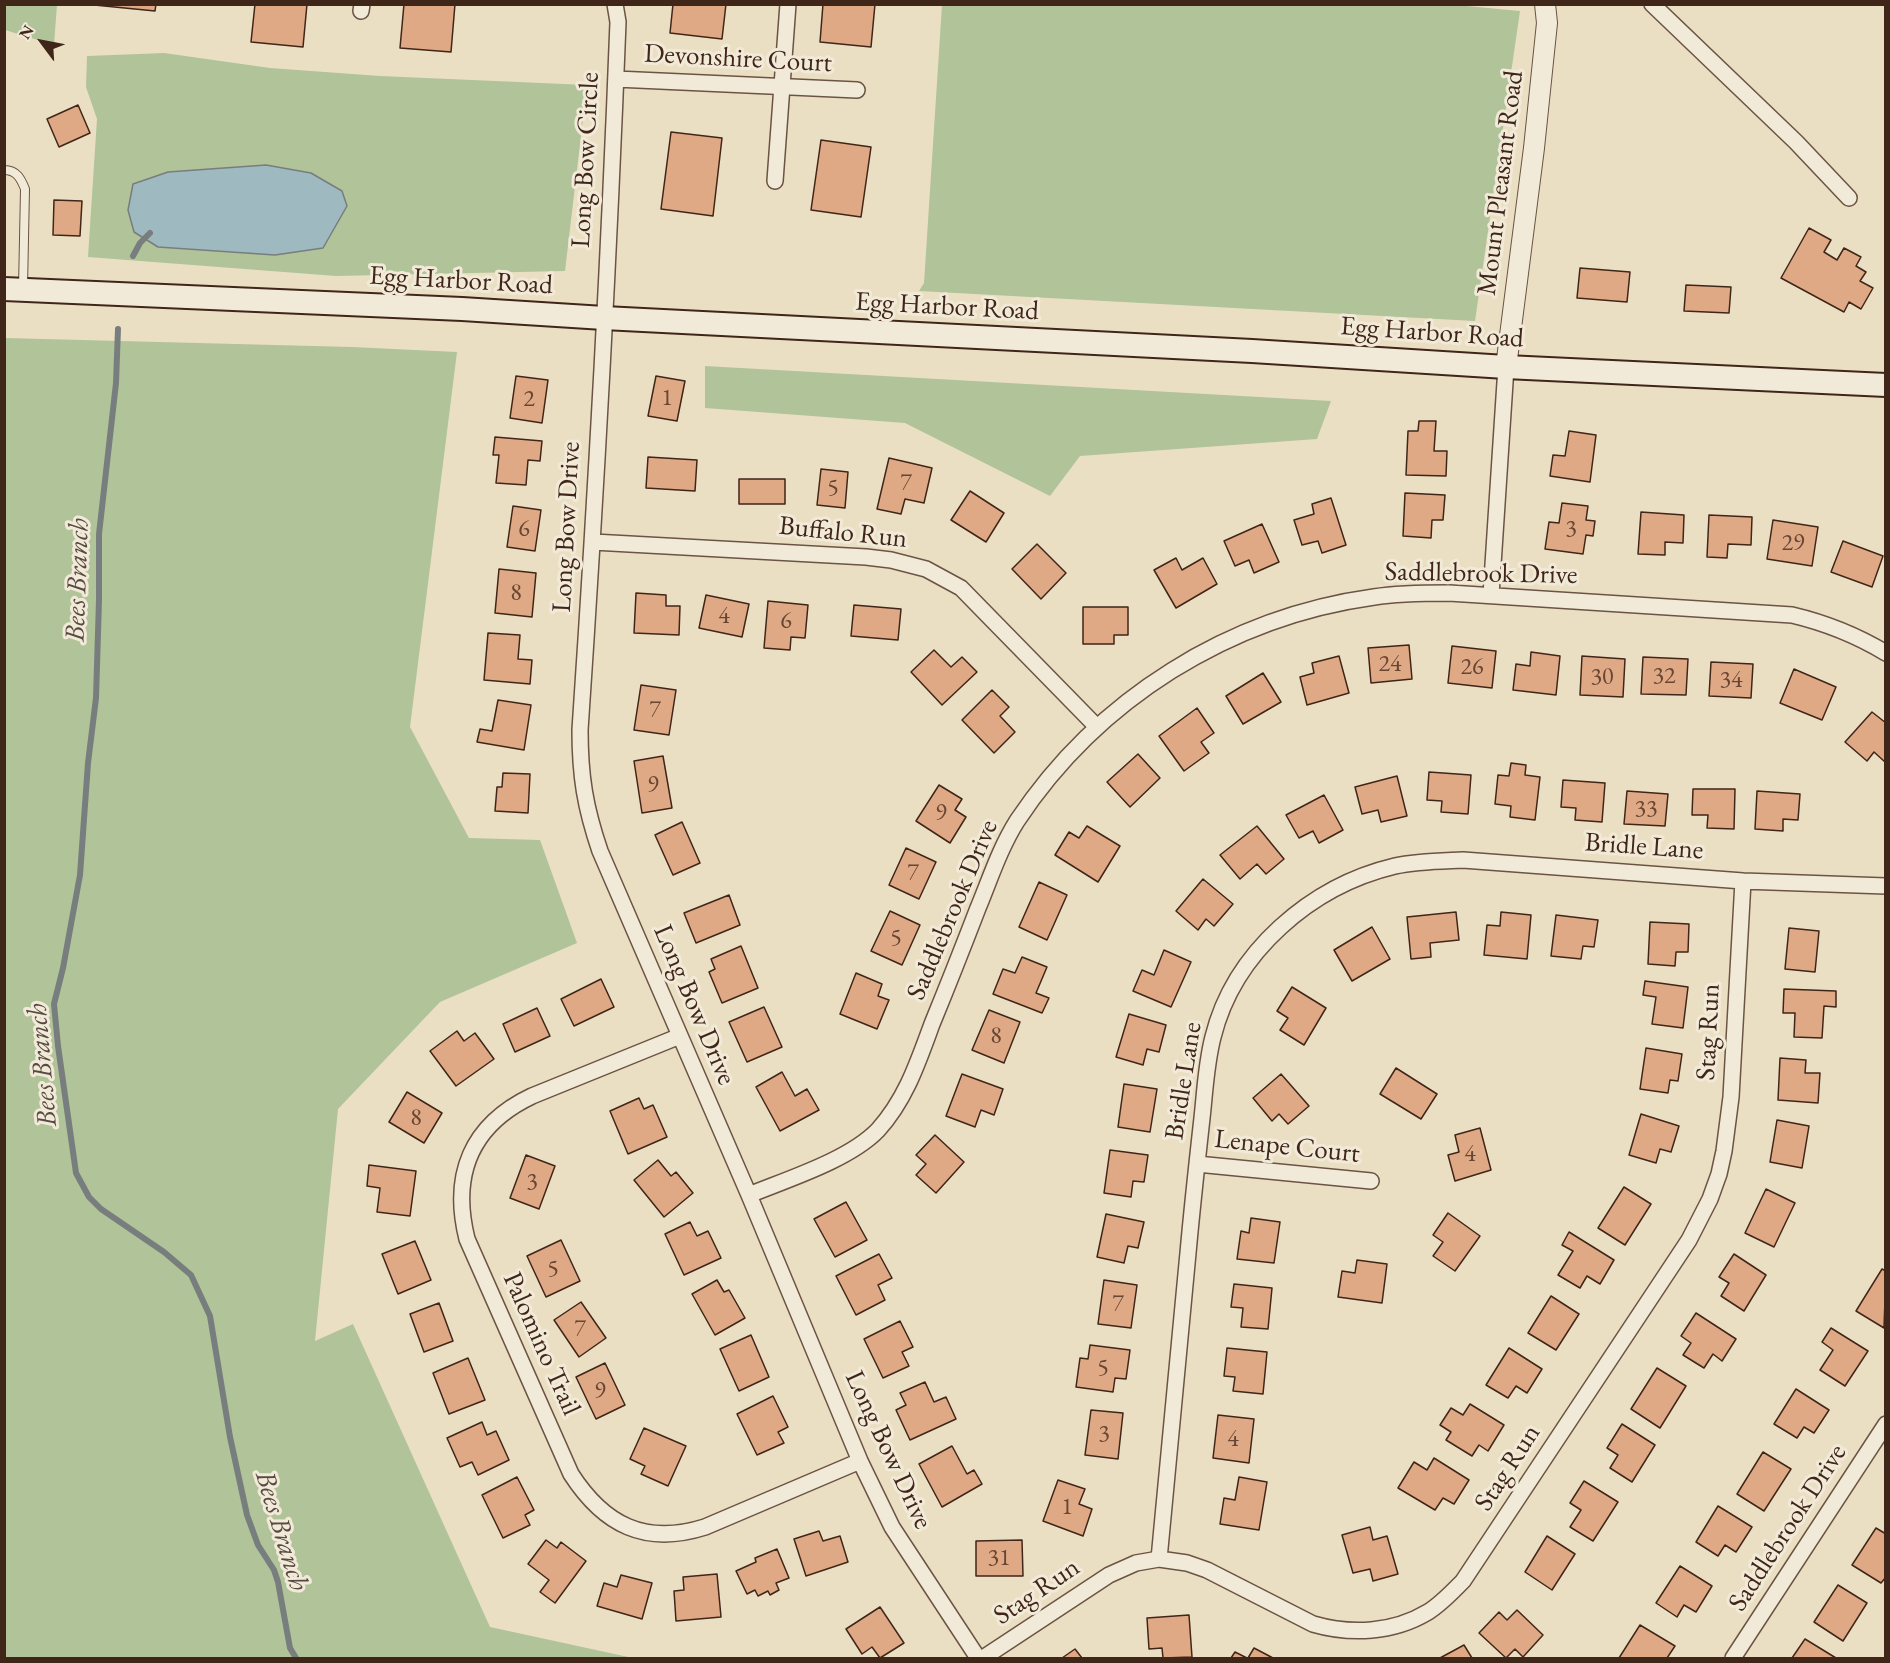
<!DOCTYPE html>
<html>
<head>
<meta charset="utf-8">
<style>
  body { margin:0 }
  #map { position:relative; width:1890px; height:1663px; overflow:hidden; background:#ebdfc3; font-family:"EB Garamond",serif }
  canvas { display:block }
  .frame { position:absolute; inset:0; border:6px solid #402519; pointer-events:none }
  .north { position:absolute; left:12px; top:12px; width:60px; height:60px; -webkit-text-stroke:4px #f2ead8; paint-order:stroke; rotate:302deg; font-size:16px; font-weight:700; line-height:24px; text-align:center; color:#402519 }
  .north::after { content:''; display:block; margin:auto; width:21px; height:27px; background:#402519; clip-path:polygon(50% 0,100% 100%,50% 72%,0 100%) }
</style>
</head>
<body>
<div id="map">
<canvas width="1890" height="1663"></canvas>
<div class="frame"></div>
<div class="north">N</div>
</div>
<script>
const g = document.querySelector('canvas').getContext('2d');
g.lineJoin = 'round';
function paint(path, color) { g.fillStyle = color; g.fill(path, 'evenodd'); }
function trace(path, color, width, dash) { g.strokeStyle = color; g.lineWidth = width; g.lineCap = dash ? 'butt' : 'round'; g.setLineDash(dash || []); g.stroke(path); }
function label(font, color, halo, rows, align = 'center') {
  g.font = font + ' "EB Garamond",serif'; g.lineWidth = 6; g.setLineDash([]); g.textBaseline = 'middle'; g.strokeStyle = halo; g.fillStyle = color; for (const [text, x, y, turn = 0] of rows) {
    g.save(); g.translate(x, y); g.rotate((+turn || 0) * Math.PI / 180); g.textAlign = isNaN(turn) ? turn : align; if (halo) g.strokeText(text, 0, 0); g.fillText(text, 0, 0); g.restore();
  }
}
const green = new Path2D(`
  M4,5H57L54,45L5,30Z
  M1456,5L1520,11L1475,321L919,291L924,283L942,5Z
  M164,53L270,68L380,76L587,85L565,271L336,276L88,257L97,119L86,87L87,56Z
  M5,338L352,347L457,352L410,727L469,838L540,840L577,943L440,1002L338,1109L315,1341L353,1324L490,1627L633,1658H5Z
  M705,366L1331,401L1317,439L1080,456L1050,496L905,423L705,408Z`);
const water = new Path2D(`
  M266,165L311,173L342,191L347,206L323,248L275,255L158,247L134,232L128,210L133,184L168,172Z`);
const stream = new Path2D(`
  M133,256L140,243L150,233
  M118,329L116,383L99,534V600L96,698L88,763L80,875L63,968L54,1004L58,1046L76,1173L89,1197L101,1209L164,1252L191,1275L210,1316L230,1437L247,1515L258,1545L274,1570L278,1582L290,1648L296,1658`);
const building = new Path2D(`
  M84,4H156L155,11Z
  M255,4H307L303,47L251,42Z
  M404,4H455L451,52L400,48Z
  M673,4H726L722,39L670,33Z
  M823,4H875L871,47L820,42Z
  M78,105L90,133L59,147L47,119Z
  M671,132L722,138L713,216L661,209Z
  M821,140L871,147L861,217L811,210Z
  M54,200L82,201L80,236L53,235Z
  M1809,228L1831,240L1824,252L1837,260L1844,248L1861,257L1856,266L1866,272L1860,281L1873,288L1861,309L1849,302L1844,312L1781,278Z
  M1580,268L1630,272L1627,302L1577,298Z
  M1686,285L1731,287L1729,313L1684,311Z
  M516,376L548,380L542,423L510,418Z
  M656,376L685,381L677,421L648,416Z
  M1419,421H1436L1434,451H1447L1446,476L1406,475L1408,431H1418Z
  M1569,431L1596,435L1590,482L1550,476L1553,455L1565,456Z
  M495,437L542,441L540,461L528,460L526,485L496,483L499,455H493Z
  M648,457L697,460L695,491L646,488Z
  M889,458L932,468L924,503L905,499L901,514L877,509Z
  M821,469L848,472L845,508L817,505Z
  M739,479H785V504H739Z
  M970,491L1004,513L986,542L951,520Z
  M1405,493L1445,495L1443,520H1432L1431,538L1403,536Z
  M1331,498L1346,545L1322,553L1318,541L1302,545L1294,520L1314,514L1312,504Z
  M1562,503L1588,506L1586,520L1595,521L1593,536L1586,535L1583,554L1545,549L1549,522L1559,523Z
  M513,506L541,510L535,551L507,547Z
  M1641,512L1684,515L1683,543L1665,542V555L1638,554Z
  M1709,515L1752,517L1751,545L1728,544L1727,558L1707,557Z
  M1773,520L1818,527L1812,566L1767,559Z
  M1262,524L1279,562L1254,573L1249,560L1235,566L1224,541Z
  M1843,541L1883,556L1872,587L1831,572Z
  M1037,544L1066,573L1041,599L1012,569Z
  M1176,558L1182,570L1203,558L1217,584L1176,608L1154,570Z
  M499,569L536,573L532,617L495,613Z
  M636,593L666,595V606H680L679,635L634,633Z
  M706,595L749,604L742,637L699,628Z
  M768,601L808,605L805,638L791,637L790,650L764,648Z
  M854,605L901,609L898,640L851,636Z
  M1083,607H1128V635H1114V644H1083Z
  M488,633L520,635L518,659L532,660L530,684L484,680Z
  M1409,645L1412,679L1371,683L1368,648Z
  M1452,646L1496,651L1492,688L1448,683Z
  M934,650L951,667L962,657L977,672L942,705L911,672Z
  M1531,652L1560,656L1556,695L1513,690L1516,664L1530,666Z
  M1339,656L1349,693L1307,705L1300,677L1314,673L1312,663Z
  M1582,656L1625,659L1623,697L1580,695Z
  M1643,657L1688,659L1686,695L1641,694Z
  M1711,662L1753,664L1751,698L1709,696Z
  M1794,669L1836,687L1822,720L1780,703Z
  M1263,673L1281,702L1243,724L1226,696Z
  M641,685L676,690L669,735L634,730Z
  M992,690L1009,707L1000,716L1015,732L994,753L962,720Z
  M498,700L531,705L524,750L477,742L480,729L492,731Z
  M1197,708L1214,733L1201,742L1209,753L1184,771L1159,736Z
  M1872,712L1886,723L1885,762L1874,752L1867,761L1845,742Z
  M1138,754L1160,778L1130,807L1107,782Z
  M663,756L672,808L642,813L634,761Z
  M1511,763L1526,765L1525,775L1540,777L1535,820L1510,817L1511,806L1495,804L1498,775L1509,776Z
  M1429,772L1471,775L1468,814L1441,812L1442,801L1427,800Z
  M503,773L530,774L528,813L495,811L497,787H502Z
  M1397,776L1407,816L1381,822L1378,810L1362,814L1355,787Z
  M1563,780L1605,783L1602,822L1575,820L1576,808L1561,807Z
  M939,785L962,799L955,810L966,817L950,843L916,821Z
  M1693,789H1735L1734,829L1707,828L1708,815H1692Z
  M1627,791L1668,794L1665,826L1624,824Z
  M1757,791L1800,794L1798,820L1783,819V831L1755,829Z
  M1324,795L1343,830L1319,843L1313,831L1299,838L1286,815Z
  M682,822L700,863L673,875L655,835Z
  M1087,826L1120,846L1098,882L1055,855L1069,832L1079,838Z
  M1257,826L1284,859L1266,874L1257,864L1240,879L1220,855Z
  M906,848L936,862L919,899L889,885Z
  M1203,879L1233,904L1214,926L1206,919L1198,930L1176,911Z
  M1039,882L1067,895L1047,940L1019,927Z
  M729,895L740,925L696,943L684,913Z
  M890,911L920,925L902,965L871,951Z
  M1456,912L1459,940L1430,943L1431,957L1411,959L1407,917Z
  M1501,912L1531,915L1527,959L1484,955L1487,925L1500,926Z
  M1556,915L1598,920L1594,947L1583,946L1581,959L1551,956Z
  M1650,922L1689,924L1688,952H1676L1675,966L1648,964Z
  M1372,927L1390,959L1352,981L1334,950Z
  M1789,928L1819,931L1815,972L1785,969Z
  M741,946L758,988L722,1003L709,972L715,969L711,959Z
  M1164,950L1191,962L1171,1007L1133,991L1142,970L1154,975Z
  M1022,957L1047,967L1036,993L1049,998L1042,1013L993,994L1003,969L1015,973Z
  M856,973L882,984L878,996L889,1000L877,1029L840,1014Z
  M601,979L614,1007L574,1026L561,999Z
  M1645,981L1688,987L1683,1028L1652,1024L1656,997L1643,995Z
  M1292,987L1326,1008L1304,1045L1280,1030L1288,1018L1277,1011Z
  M1784,989L1836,991V1007L1824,1006L1822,1038L1794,1037L1795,1013H1783Z
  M764,1007L782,1047L747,1062L729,1022Z
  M537,1008L550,1036L515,1052L503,1024Z
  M989,1010L1020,1022L1004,1063L972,1050Z
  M1129,1014L1166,1025L1159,1052L1147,1049L1143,1065L1116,1057Z
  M457,1031L464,1041L475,1033L494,1059L456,1086L430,1051Z
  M1646,1048L1682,1054L1678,1081L1670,1080L1668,1093L1640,1089Z
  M1780,1058L1806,1060L1805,1073H1820L1818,1103L1778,1100Z
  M1396,1068L1437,1094L1421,1119L1380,1094Z
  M782,1072L795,1096L807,1089L819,1110L780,1131L756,1087Z
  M962,1074L1003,1089L994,1115L981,1110L975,1127L946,1116Z
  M1281,1074L1309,1106L1288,1124L1279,1114L1272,1121L1253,1098Z
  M1124,1084L1157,1089L1150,1132L1118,1127Z
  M407,1092L442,1113L424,1143L389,1122Z
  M639,1098L644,1109L653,1105L667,1137L628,1154L610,1111Z
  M1641,1114L1679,1126L1671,1152L1660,1149L1656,1163L1629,1155Z
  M1777,1120L1809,1126L1802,1168L1770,1162Z
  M1480,1128L1491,1170L1455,1181L1448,1155L1459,1152L1455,1135Z
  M935,1135L964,1162L936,1193L916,1175L926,1164L916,1155Z
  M1110,1150L1148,1155L1144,1182L1133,1181L1131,1197L1104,1193Z
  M526,1155L555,1166L539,1209L510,1198Z
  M658,1160L671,1176L676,1172L693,1193L664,1217L634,1180Z
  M369,1165L416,1171L410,1216L377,1212L380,1188L367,1186Z
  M1624,1187L1651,1204L1625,1245L1598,1228Z
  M1766,1189L1795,1203L1774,1247L1745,1233Z
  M846,1202L867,1240L835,1257L814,1219Z
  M1448,1213L1480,1236L1455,1271L1433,1256L1443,1242L1433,1235Z
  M1106,1214L1144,1222L1138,1248L1128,1246L1124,1263L1097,1257Z
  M1251,1218L1280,1222L1274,1263L1237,1259L1241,1231L1249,1233Z
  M690,1222L697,1236L708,1231L721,1258L684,1275L665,1234Z
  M1569,1232L1614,1260L1600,1284L1587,1276L1580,1288L1558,1275L1573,1251L1562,1245Z
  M561,1240L580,1281L546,1297L527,1256Z
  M415,1241L431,1280L398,1294L382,1254Z
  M879,1254L892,1278L878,1285L885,1300L856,1315L836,1276Z
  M1734,1254L1766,1275L1744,1311L1721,1296L1729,1283L1719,1277Z
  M1357,1260L1387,1264L1382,1303L1338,1297L1342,1271L1355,1273Z
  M1882,1269L1886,1271L1884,1328L1856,1311Z
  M717,1280L724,1292L729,1290L745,1318L715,1335L692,1294Z
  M1104,1280L1137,1285L1131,1328L1098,1324Z
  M1234,1284L1272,1288L1268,1329L1241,1327L1243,1308L1231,1307Z
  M1551,1296L1579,1314L1556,1350L1528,1333Z
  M581,1302L606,1338L579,1357L554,1320Z
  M439,1303L453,1341L424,1352L410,1314Z
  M1696,1313L1736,1339L1722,1361L1713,1354L1704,1368L1683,1355L1691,1343L1681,1336Z
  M900,1321L913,1347L902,1352L909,1366L883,1378L864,1339Z
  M1831,1328L1868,1351L1845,1386L1820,1370L1833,1350L1822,1342Z
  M751,1335L769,1377L739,1391L720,1349Z
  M1090,1345L1130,1350L1126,1379L1115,1378L1113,1392L1076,1387L1080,1358L1088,1359Z
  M1227,1348L1267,1352L1263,1394L1233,1391L1235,1377L1224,1376Z
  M1509,1348L1542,1369L1527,1393L1516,1386L1508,1398L1486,1385Z
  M468,1358L485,1400L449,1414L433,1373Z
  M605,1363L625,1405L596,1419L576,1377Z
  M1657,1368L1686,1386L1660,1428L1631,1409Z
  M925,1382L934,1402L946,1397L956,1419L910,1440L896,1410L906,1405L900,1393Z
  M1796,1389L1829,1410L1814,1433L1804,1427L1797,1438L1774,1424Z
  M773,1396L788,1427L778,1432L784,1443L757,1455L737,1414Z
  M1470,1404L1504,1425L1488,1451L1479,1445L1472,1456L1446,1440L1451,1432L1440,1425L1451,1408L1463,1415Z
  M1091,1410L1123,1413L1118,1459L1085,1455Z
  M1218,1415L1254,1419L1249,1463L1213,1458Z
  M482,1422L487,1435L496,1431L509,1460L478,1475L472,1462L460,1467L447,1438Z
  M1622,1424L1655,1445L1632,1482L1610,1468L1618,1455L1607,1448Z
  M644,1428L686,1446L668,1486L641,1474L645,1466L630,1459Z
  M952,1446L967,1474L974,1470L982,1484L942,1507L919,1464Z
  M1763,1452L1791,1469L1764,1511L1737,1494Z
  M1434,1458L1469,1480L1454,1504L1443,1498L1435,1510L1398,1488L1414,1462L1427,1470Z
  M517,1477L534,1510L525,1515L530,1525L503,1538L482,1495Z
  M1239,1477L1267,1482L1259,1530L1220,1524L1224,1498L1235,1500Z
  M1058,1480L1085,1489L1079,1504L1092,1509L1083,1536L1043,1521Z
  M1584,1481L1618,1502L1593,1541L1570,1527L1581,1510L1570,1503Z
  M1718,1506L1752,1527L1736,1552L1725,1545L1718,1556L1696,1542Z
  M1370,1527L1373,1540L1387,1536L1398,1574L1373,1581L1370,1569L1353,1573L1342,1535Z
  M1876,1528L1886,1534V1577L1881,1583L1852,1565Z
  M819,1531L823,1541L840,1536L848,1562L806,1576L794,1539Z
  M1547,1536L1575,1554L1552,1590L1525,1572Z
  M546,1540L557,1548L561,1542L586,1561L555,1603L540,1592L549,1580L528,1564Z
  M1022,1540L1023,1576H976V1541Z
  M777,1549L789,1578L776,1583L779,1590L770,1595L768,1591L758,1596L755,1590L747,1594L736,1571L756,1562L755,1558Z
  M1680,1566L1712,1586L1696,1612L1684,1605L1677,1617L1656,1603Z
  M717,1574L721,1617L676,1621L674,1591L684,1590L683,1577Z
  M621,1575L652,1583L642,1619L597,1606L604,1583L617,1587Z
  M1838,1585L1867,1603L1843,1641L1814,1622Z
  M880,1607L904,1643L880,1658L872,1647L862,1654L846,1629Z
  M1517,1610L1543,1635L1523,1657L1515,1649L1506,1658L1479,1633L1499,1612L1507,1620Z
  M1189,1615L1192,1657L1163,1658L1162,1648L1149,1649L1147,1618Z
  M1640,1625L1675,1646L1667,1658H1619Z
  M1805,1639L1836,1658H1792Z
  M1464,1645L1472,1658H1440Z
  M1254,1648L1273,1658H1248Z
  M1075,1649L1082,1658H1062Z
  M1235,1652L1247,1658H1231Z`);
const service = new Path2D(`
  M4,170C17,170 21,179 25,189L23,288`);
const minor = new Path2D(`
  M615,4L618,22C609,258 596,494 580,730C580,776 585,807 600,851L749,1195L860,1461L892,1527L978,1658
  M1652,4L1796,142L1849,198
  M361,11L362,4
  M616,79L857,90
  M775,181L788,4
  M593,542L866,557L891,560L926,569L961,588L1097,727
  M1491,595L1506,367
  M680,1036L532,1096C471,1125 451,1175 467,1239L571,1474C604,1525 645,1546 705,1527L860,1461
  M1197,1164L1371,1181
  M749,1195C788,1179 849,1160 878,1130C906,1099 918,1062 932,1024C948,985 963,947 978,908C990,879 1000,848 1017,821C1098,699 1229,617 1374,597C1399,593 1424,593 1449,593L1792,615C1826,623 1856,635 1886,653
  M1159,1559C1169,1457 1178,1355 1188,1253C1192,1208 1197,1163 1202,1118C1205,1091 1206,1064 1213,1037C1234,952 1311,886 1395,866C1417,861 1440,861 1463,860L1743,881L1886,886
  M983,1658L1109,1575L1136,1563L1159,1559L1187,1563L1207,1570L1313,1624C1351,1635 1393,1633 1428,1612C1441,1604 1452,1592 1463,1581L1689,1240L1710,1199L1719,1174L1724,1151L1731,1097L1743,881
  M1733,1658L1886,1424`);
const tertiary = new Path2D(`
  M1506,367L1534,148L1547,23L1545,4`);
const secondary = new Path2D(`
  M4,289L462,309L604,318L1252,351L1506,367L1886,385`);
const numberNames = [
  ["1",667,398],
  ["2",529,399],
  ["7",906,483],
  ["5",833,488],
  ["6",524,529],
  ["3",1571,529],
  ["29",1793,543],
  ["8",516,593],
  ["4",724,616],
  ["6",786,621],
  ["24",1390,664],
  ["26",1472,667],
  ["32",1664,676],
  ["30",1602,677],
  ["34",1731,680],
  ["7",655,710],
  ["9",653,785],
  ["33",1646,809],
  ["9",941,813],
  ["7",913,873],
  ["5",896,938],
  ["8",996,1036],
  ["8",416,1118],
  ["4",1470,1154],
  ["3",532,1182],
  ["5",553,1269],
  ["7",1118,1304],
  ["7",580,1329],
  ["5",1103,1368],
  ["9",600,1391],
  ["3",1104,1434],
  ["4",1233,1439],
  ["1",1067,1507],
  ["31",999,1558]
];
const streetNames = [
  ["Devonshire Court",738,59,3],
  ["Long Bow Circle",586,160,-87],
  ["Mount Pleasant Road",1501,183,-83],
  ["Egg Harbor Road",461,281,3],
  ["Egg Harbor Road",947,307,3],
  ["Egg Harbor Road",1432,333,4],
  ["Long Bow Drive",567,527,-87],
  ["Buffalo Run",843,533,6],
  ["Saddlebrook Drive",1481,574,1],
  ["Bridle Lane",1644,847,4],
  ["Saddlebrook Drive",953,910,-67],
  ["Long Bow Drive",694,1005,67],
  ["Stag Run",1709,1032,-87],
  ["Bridle Lane",1184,1081,-81],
  ["Lenape Court",1287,1147,6],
  ["Palomino Trail",541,1344,66],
  ["Long Bow Drive",888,1450,65],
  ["Stag Run",1508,1468,-57],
  ["Saddlebrook Drive",1788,1528,-57],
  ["Stag Run",1037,1592,-34]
];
const waterNames = [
  ["Bees Branch",78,580,-88],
  ["Bees Branch",43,1065,-95],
  ["Bees Branch",281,1531,73]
];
paint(green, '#b1c399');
paint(water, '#9eb9bf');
trace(water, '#787e7d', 1.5);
trace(stream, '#787e7d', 6);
paint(building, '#e0a985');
trace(building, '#402519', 1.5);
trace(service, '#6b5444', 10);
trace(minor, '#6b5444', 18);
trace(tertiary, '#6b5444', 22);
trace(secondary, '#402519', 26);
trace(service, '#f2ead8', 8);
trace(minor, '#f2ead8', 15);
trace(tertiary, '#f2ead8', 20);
trace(secondary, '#f2ead8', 22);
label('24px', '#684634', null, numberNames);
label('27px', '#402519', '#f2ead8', streetNames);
label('italic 28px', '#584a42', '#f2ead8', waterNames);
</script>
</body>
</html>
